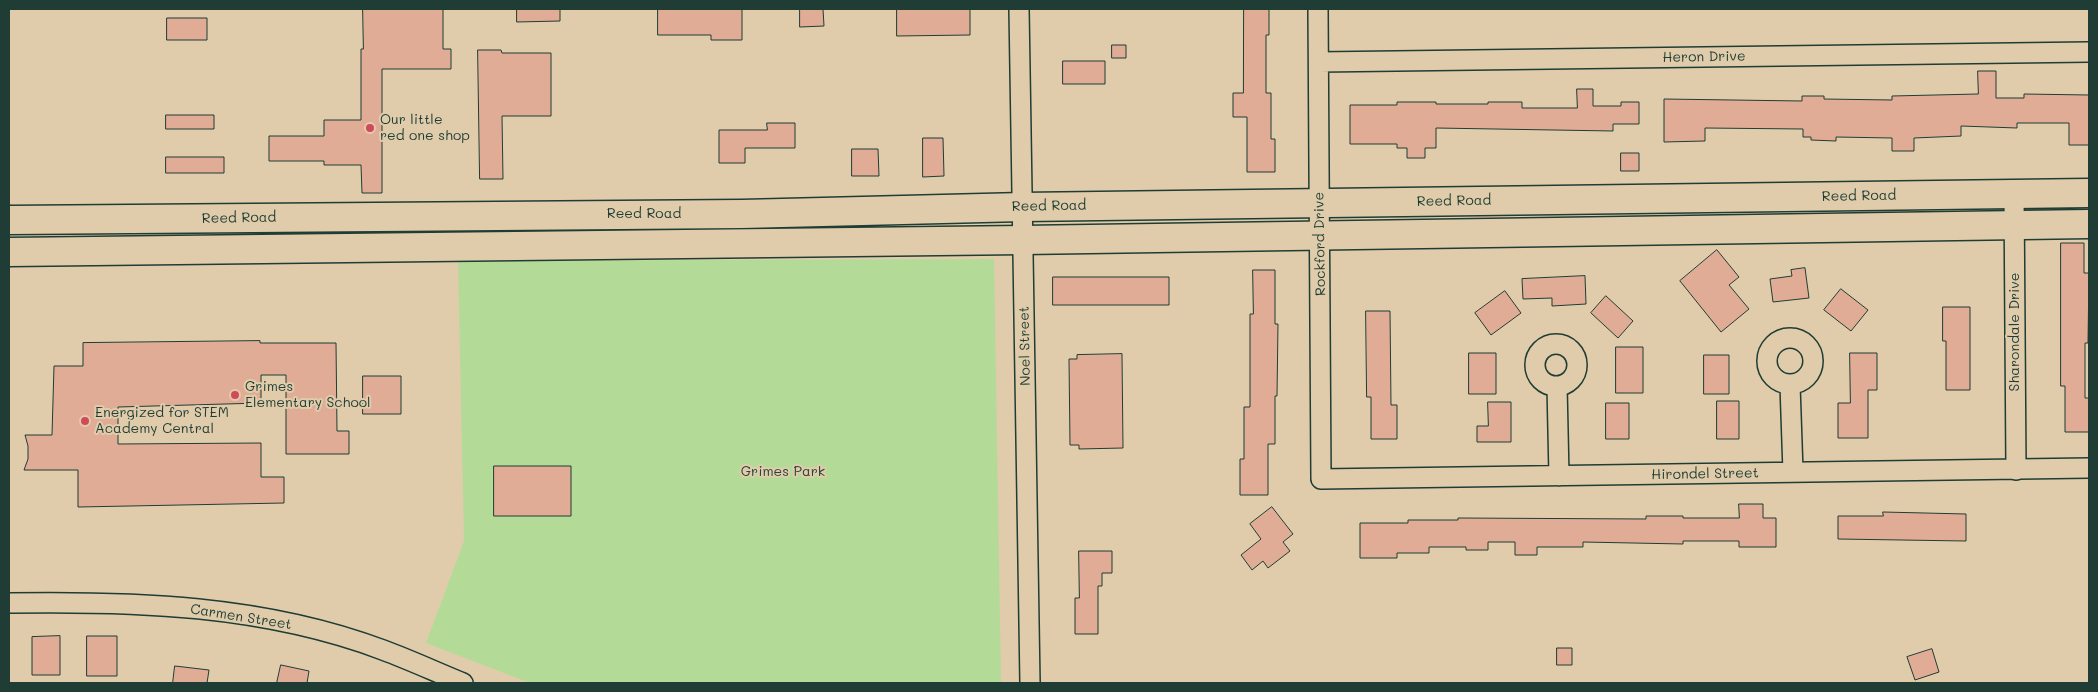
<!DOCTYPE html>
<html>
<head>
<meta charset="utf-8">
<style>
  body { margin:0 }
  #map { position:relative; width:2098px; height:692px; overflow:hidden; background:#e0ccab; font-family:Mali,sans-serif }
  canvas { display:block }
  .frame { position:absolute; inset:0; border:10px solid #1f3d34; pointer-events:none }
</style>
</head>
<body>
<div id="map">
<canvas width="2098" height="692"></canvas>
<div class="frame"></div>
</div>
<script>
const g = document.querySelector('canvas').getContext('2d');
g.lineJoin = 'round';
function paint(path, color) { g.fillStyle = color; g.fill(path, 'evenodd'); }
function trace(path, color, width, dash) { g.strokeStyle = color; g.lineWidth = width; g.lineCap = dash ? 'butt' : 'round'; g.setLineDash(dash || []); g.stroke(path); }
function label(font, color, halo, rows, align = 'center') {
  g.font = font + ' Mali,sans-serif'; g.lineWidth = 4; g.setLineDash([]); g.textBaseline = 'middle'; g.strokeStyle = halo; g.fillStyle = color; for (const [text, x, y, turn = 0] of rows) {
    g.save(); g.translate(x, y); g.rotate((+turn || 0) * Math.PI / 180); g.textAlign = isNaN(turn) ? turn : align; if (halo) g.strokeText(text, 0, 0); g.fillText(text, 0, 0); g.restore();
  }
}
const green = new Path2D(`
  M994,259L1001,683H530L426,643L464,541L458,261Z`);
const building = new Path2D(`
  M363,9H443V49H451V69H382V193H362L361,165H324V161H269V136H324V120H361V49H363Z
  M517,9H560V21L517,22Z
  M658,9H742V40H711V35H658Z
  M800,9H823L824,26L800,27Z
  M897,9H970V35L897,36Z
  M1244,9H1269V35H1266V93H1271V139H1275V172H1247V117H1233V93H1243Z
  M167,18H207V40H167Z
  M1112,45H1126V58H1112Z
  M478,50H501L502,53H551V116H502L503,179H480Z
  M1063,61H1105V84H1063Z
  M1978,71H1996V98H2024V94L2089,95V145H2069V123H2017V128L1961,126V136L1914,138V151H1892V138L1836,137V141L1811,140V137H1803V129L1705,128V141L1664,142V99L1802,101V96H1824V99L1892,100V96L1978,94Z
  M1577,89H1593V106H1621V102H1639V124H1613V131L1436,128V148H1425V158H1407V148H1397V144H1350V105H1397V102H1436V104H1488V102H1522V108H1577Z
  M166,115H214V129H166Z
  M767,123H795V148H745V163H719V130H767Z
  M923,138H943L944,176L923,177Z
  M852,149H878L879,176H852Z
  M1621,153H1639V171H1621Z
  M166,157H224V173H166Z
  M2061,243H2084V273H2089L2088,343H2085V398H2089V432H2065V386H2061Z
  M1717,250L1739,277L1729,285L1749,309L1721,332L1680,281Z
  M1805,268L1809,298L1773,302L1770,279L1792,276L1791,270Z
  M1253,270H1275V324H1278L1277,396H1275V444H1268V495H1240V459H1244V407H1250V314H1253Z
  M1585,276L1586,304L1552,306V298L1523,299L1522,279Z
  M1053,277H1169V305H1053Z
  M1841,289L1868,310L1851,331L1824,310Z
  M1505,291L1521,313L1491,335L1475,313Z
  M1606,296L1633,321L1618,338L1591,313Z
  M1943,307H1970V390H1946V341H1943Z
  M1366,311H1390L1391,405H1397V439H1371V397H1367Z
  M260,341V343H336L337,431H349V454H286V375H261V403L118,407V444L261,443V477H284V503L78,507V470H24L28,459V446L25,435H52L54,366H83V343Z
  M1616,347H1643V393H1616Z
  M1469,353H1496V394H1469Z
  M1850,353H1877V390H1868V438H1838V403H1850Z
  M1122,354L1123,448L1079,449V445H1070L1069,359H1077V355Z
  M1704,355H1729V394H1704Z
  M363,376H401V414H363Z
  M1717,401H1739V439H1717Z
  M1488,402H1511V442H1477V426H1488Z
  M1606,403H1629V439H1606Z
  M494,466H571V516H494Z
  M1739,504H1763V518H1776V547H1739V541H1683V544L1583,542V547H1537V555H1515V542H1488V550H1466V547H1429V553H1397V558H1360V523H1408V520H1458V518L1646,519V516H1683V518H1739Z
  M1272,507L1293,534L1283,542L1290,551L1268,568L1263,561L1252,570L1241,555L1261,539L1250,524Z
  M1883,512L1966,514V541L1838,539V516H1883Z
  M1079,551H1112V573H1102V586H1098V634H1075V598H1079Z
  M60,636V675H32V637Z
  M87,636H117V676H87Z
  M1557,648H1572V665H1557Z
  M1932,649L1939,672L1915,680L1907,657Z
  M281,665L309,671L307,683H277Z
  M175,666L209,670L207,683H173Z`);
const street = new Path2D(`
  M1019,9L1030,683
  M1318,9L1321,479L2089,468
  M1319,62L2089,52
  M2014,193L2016,470
  M1767 361a23 23 0 1 1 46 0a23 23 0 1 1-46 0Z
  M1535 365a21 21 0 1 1 42 0a21 21 0 1 1-42 0Z
  M1790,385L1793,472
  M1557,386L1559,476
  M9,603C134,601 264,605 383,650C410,660 436,672 463,683`);
const secondary = new Path2D(`
  M9,220L742,214L1023,207L2089,193
  M9,252L1023,240L2089,224`);
const markers = [
  [370,128,5,"#d1495b"],
  [235,395,5,"#d1495b"],
  [85,421,5,"#d1495b"]
];
const streetNames = [
  ["Heron Drive",1704,57,-1],
  ["Reed Road",1859,196,-1],
  ["Reed Road",1454,201,-1],
  ["Reed Road",1049,206,-1],
  ["Reed Road",644,214],
  ["Reed Road",239,218,-1],
  ["Rockford Drive",1320,244,-91],
  ["Sharondale Drive",2015,332,-90],
  ["Noel Street",1025,346,-91],
  ["Hirondel Street",1705,474,-1],
  ["Carmen Street",241,617,9]
];
const poiNames = [
  ["Our little",380,120],
  ["red one shop",380,136],
  ["Grimes",245,387],
  ["Elementary School",245,403],
  ["Energized for STEM",95,413],
  ["Academy Central",95,429]
];
const parkNames = [
  ["Grimes Park",783,472]
];
paint(green, '#b3db97');
paint(building, '#e1ac95');
trace(building, '#1f3d34', 1);
trace(street, '#1f3d34', 22);
trace(secondary, '#1f3d34', 31);
trace(street, '#e0ccab', 19);
trace(secondary, '#e0ccab', 28);
for (const [x, y, r, color] of markers) { const dot = new Path2D(); dot.arc(x, y, r, 0, 2 * Math.PI); g.fillStyle = color; g.fill(dot); trace(dot, '#e0ccab', 2); }
label('14px', '#1f3d34', '#e0ccab', streetNames);
label('14px', '#1f3d34', '#e0ccab', poiNames, 'left');
label('14px', '#264539', '#e0ccab', parkNames);
</script>
</body>
</html>
